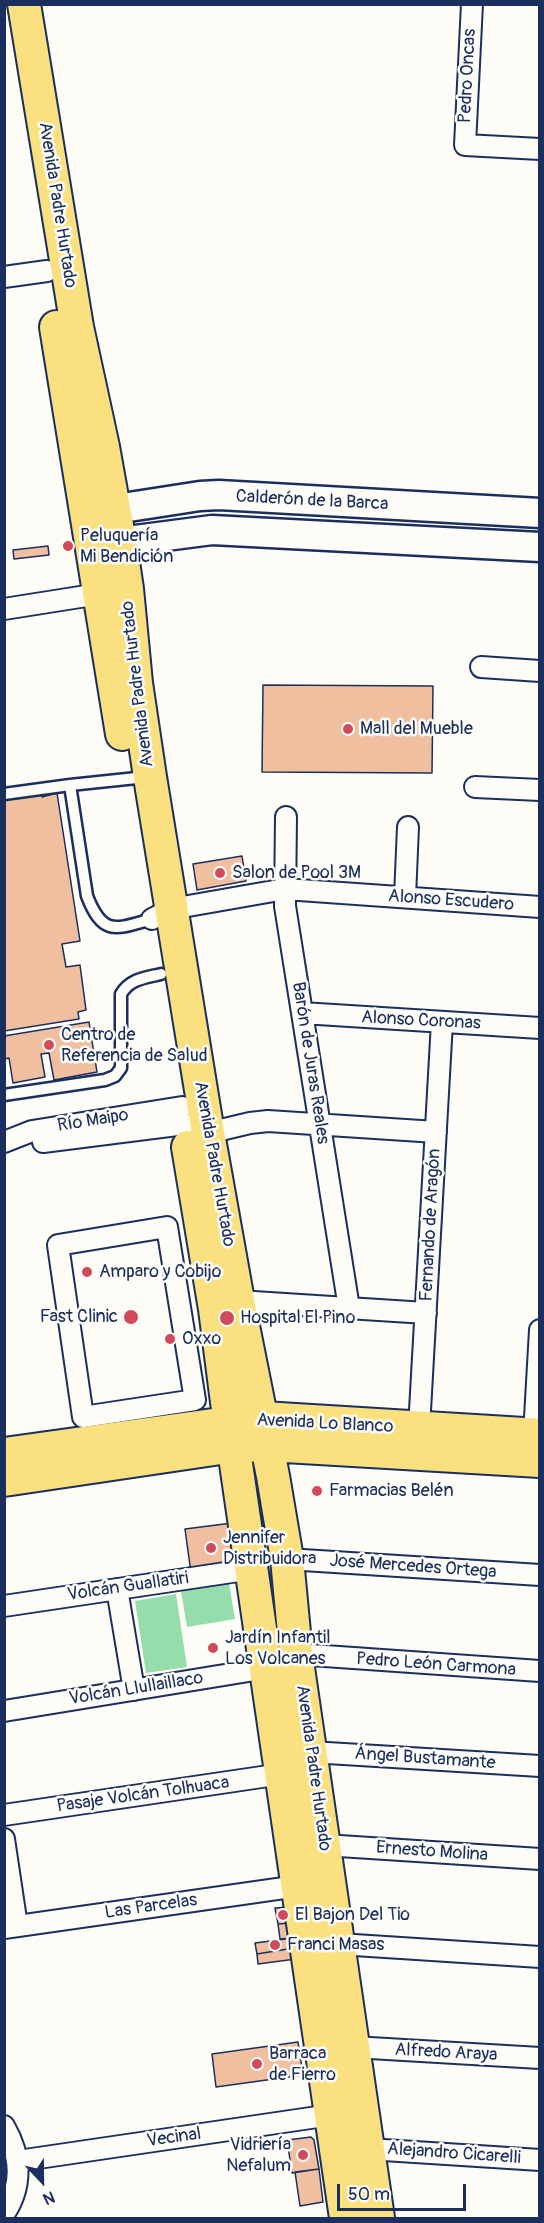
<!DOCTYPE html>
<html>
<head>
<meta charset="utf-8">
<style>
  body { margin:0 }
  #map { position:relative; width:544px; height:2223px; overflow:hidden; background:#fdfcf7; font-family:Pangolin,sans-serif }
  canvas { display:block }
  .frame { position:absolute; inset:0; border:6px solid #1b2f5e; pointer-events:none }
  .north { position:absolute; left:12px; top:2151px; width:60px; height:60px; -webkit-text-stroke:4px #fdfcf7; paint-order:stroke; rotate:158deg; font-size:16px; font-weight:700; line-height:24px; text-align:center; color:#1b2f5e }
  .north::after { content:''; display:block; margin:auto; width:21px; height:27px; background:#1b2f5e; clip-path:polygon(50% 0,100% 100%,50% 72%,0 100%) }
  .scale { position:absolute; left:337px; top:2184px; width:129px; height:27px; box-sizing:border-box; border:3px solid #1b2f5e; border-top:0; padding-left:8px; font-size:18px; line-height:21px; white-space:nowrap; color:#1b2f5e; -webkit-text-stroke:4px #fdfcf7; paint-order:stroke }
</style>
</head>
<body>
<div id="map">
<canvas width="544" height="2223"></canvas>
<div class="frame"></div>
<div class="north">N</div>
<div class="scale">50 m</div>
</div>
<script>
const g = document.querySelector('canvas').getContext('2d');
g.lineJoin = 'round';
function paint(path, color) { g.fillStyle = color; g.fill(path, 'evenodd'); }
function trace(path, color, width, dash) { g.strokeStyle = color; g.lineWidth = width; g.lineCap = dash ? 'butt' : 'round'; g.setLineDash(dash || []); g.stroke(path); }
function label(font, color, halo, rows, align = 'center') {
  g.font = font + ' Pangolin,sans-serif'; g.lineWidth = 5; g.setLineDash([]); g.textBaseline = 'middle'; g.strokeStyle = halo; g.fillStyle = color; for (const [text, x, y, turn = 0] of rows) {
    g.save(); g.translate(x, y); g.rotate((+turn || 0) * Math.PI / 180); g.textAlign = isNaN(turn) ? turn : align; if (halo) g.strokeText(text, 0, 0); g.fillText(text, 0, 0); g.restore();
  }
}
const green = new Path2D(`
  M229,1583L235,1619L187,1627L181,1591Z
  M176,1594L187,1667L146,1673L135,1601Z`);
const building = new Path2D(`
  M48,546L49,555L14,559L13,550Z
  M263,685L433,686L432,773L262,772Z
  M41,792L42,797L57,793L80,941L62,944L66,967L80,965L86,1010L78,1012L79,1019L4,1031V798Z
  M242,856L246,881L197,890L193,864Z
  M89,1022L97,1072L54,1080L49,1053L41,1054L45,1077L13,1083L9,1058L4,1059V1036Z
  M232,1523L238,1567L191,1573L185,1529Z
  M289,1907L291,1923L278,1924L275,1908Z
  M291,1923L293,1938L280,1939L278,1924Z
  M293,1938L294,1948L257,1954L255,1943Z
  M294,1948L296,1959L258,1964L257,1954Z
  M298,2042L303,2075L216,2087L212,2054Z
  M311,2137L314,2140L319,2169L292,2173L287,2140Z
  M319,2169L323,2202L300,2206L295,2172Z`);
const lane = new Path2D(`
  M70,785L87,896C103,937 116,929 152,919
  M4,794L70,785L146,777
  M4,1095L105,1080L115,1076L121,1068V994C130,979 144,978 161,974`);
const street = new Path2D(`
  M472,4L465,145L540,149
  M4,277L47,271
  M4,609L99,594
  M481,667L540,671
  M475,787L540,790
  M286,817L285,906L349,1308
  M405,897L408,827
  M152,919L171,909L285,889L540,907
  M302,1013L540,1028
  M208,1133L250,1123L268,1121L436,1132
  M4,1142L32,1131L182,1107
  M43,1142L185,1124
  M167,1227L195,1400L83,1417L58,1245Z
  M238,1301L426,1313
  M419,1428L442,1022
  M534,1435L540,1330
  M287,1559L540,1575
  M117,1589L134,1690
  M4,1606L252,1569
  M296,1654L540,1671
  M4,1711L267,1668
  M311,1752L540,1766
  M4,1815L282,1774
  M4,1839L17,1926
  M324,1845L540,1859
  M4,1928L298,1886
  M339,1944L540,1957
  M353,2047L540,2058
  M4,2126C21,2155 23,2186 4,2214
  M368,2149L540,2160
  M18,2161L331,2115`);
const secondary = new Path2D(`
  M90,513L200,496L219,495L540,513
  M98,540L120,542L212,530L540,547`);
const primary = new Path2D(`
  M24,4L77,327L103,447L120,542L127,589L136,683L150,777L208,1133L238,1301L273,1476L287,1559L296,1654L378,2218
  M56,327L122,734
  M188,1147L215,1309L227,1402L346,2218
  M4,1454L263,1418L540,1435
  M4,1480L234,1446L268,1445L540,1461`);
const markers = [
  [68,546,6,"#d1495b"],
  [348,729,6,"#d1495b"],
  [220,873,6,"#d1495b"],
  [49,1045,6,"#d1495b"],
  [87,1272,6,"#d1495b"],
  [131,1317,8,"#d1495b"],
  [227,1318,8,"#d1495b"],
  [170,1339,6,"#d1495b"],
  [317,1491,6,"#d1495b"],
  [211,1548,6,"#d1495b"],
  [213,1648,6,"#d1495b"],
  [283,1915,6,"#d1495b"],
  [275,1945,6,"#d1495b"],
  [257,2064,6,"#d1495b"],
  [303,2155,6,"#d1495b"]
];
const streetNames = [
  ["Pedro Oncas",468,76,-87],
  ["Avenida Padre Hurtado",57,205,81],
  ["Calderón de la Barca",312,501,3],
  ["Avenida Padre Hurtado",138,684,-97],
  ["Alonso Escudero",451,901,4],
  ["Alonso Coronas",421,1021,3],
  ["Barón de Juras Reales",310,1063,81],
  ["Río Maipo",93,1121,-9],
  ["Avenida Padre Hurtado",214,1164,80],
  ["Fernando de Aragón",431,1225,-87],
  ["Avenida Lo Blanco",325,1424,3],
  ["José Mercedes Ortega",413,1567,4],
  ["Volcán Guallatiri",128,1587,-8],
  ["Pedro León Carmona",436,1665,4],
  ["Volcán Llullaillaco",136,1689,-9],
  ["Ángel Bustamante",425,1759,4],
  ["Avenida Padre Hurtado",313,1768,82],
  ["Pasaje Volcán Tolhuaca",143,1795,-8],
  ["Ernesto Molina",432,1852,4],
  ["Las Parcelas",151,1907,-8],
  ["Alfredo Araya",446,2053,3],
  ["Vecinal",174,2138,-8],
  ["Alejandro Cicarelli",454,2154,4]
];
const poiNames = [
  ["Peluquería",80,536],
  ["Mi Bendición",80,557],
  ["Mall del Mueble",360,729],
  ["Salon de Pool 3M",232,873],
  ["Centro de",61,1035],
  ["Referencia de Salud",61,1056],
  ["Amparo y Cobijo",99,1272],
  ["Fast Clinic",118,1317,"right"],
  ["Hospital El Pino",240,1318],
  ["Oxxo",182,1339],
  ["Farmacias Belén",329,1491],
  ["Jennifer",223,1538],
  ["Distribuidora",223,1559],
  ["Jardín Infantil",225,1638],
  ["Los Volcanes",225,1659],
  ["El Bajon Del Tio",295,1915],
  ["Franci Masas",287,1945],
  ["Barraca",269,2054],
  ["de Fierro",269,2075],
  ["Vidriería",291,2145,"right"],
  ["Nefalum",291,2166,"right"]
];
paint(green, '#95ddab');
paint(building, '#efbf9f');
trace(building, '#1b2f5e', 1.5);
trace(lane, '#1b2f5e', 15);
trace(street, '#1b2f5e', 24);
trace(secondary, '#1b2f5e', 33);
trace(primary, '#1b2f5e', 36);
trace(lane, '#fdfcf7', 10);
trace(street, '#fdfcf7', 20);
trace(secondary, '#fdfcf7', 28);
trace(primary, '#fbe080', 32);
for (const [x, y, r, color] of markers) { const dot = new Path2D(); dot.arc(x, y, r, 0, 2 * Math.PI); g.fillStyle = color; g.fill(dot); trace(dot, '#fdfcf7', 2); }
label('18px', '#1b2f5e', '#fdfcf7', streetNames);
label('18px', '#1b2f5e', '#fdfcf7', poiNames, 'left');
</script>
</body>
</html>
